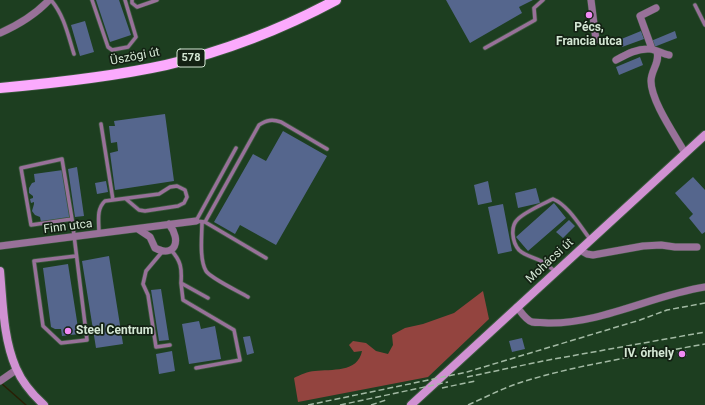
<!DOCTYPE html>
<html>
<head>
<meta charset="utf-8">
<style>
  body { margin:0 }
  canvas { display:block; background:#1d3e20 }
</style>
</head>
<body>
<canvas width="705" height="405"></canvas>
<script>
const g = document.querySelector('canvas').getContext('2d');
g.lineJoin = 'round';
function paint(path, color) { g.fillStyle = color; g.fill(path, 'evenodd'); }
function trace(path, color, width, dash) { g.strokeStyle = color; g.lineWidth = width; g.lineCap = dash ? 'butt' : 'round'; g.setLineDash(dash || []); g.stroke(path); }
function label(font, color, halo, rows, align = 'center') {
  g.font = font + ' Roboto,sans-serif'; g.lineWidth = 3.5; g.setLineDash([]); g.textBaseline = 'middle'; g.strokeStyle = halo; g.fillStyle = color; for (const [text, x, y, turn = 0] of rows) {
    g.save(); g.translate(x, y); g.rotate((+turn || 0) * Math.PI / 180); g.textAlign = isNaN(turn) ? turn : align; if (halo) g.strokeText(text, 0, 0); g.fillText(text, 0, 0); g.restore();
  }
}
const forest = new Path2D(`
  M483,291L489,319L428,377L298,402L294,378C300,375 308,371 315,371C331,369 358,373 362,351L354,352L349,345L353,341L366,343L376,351L388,354L393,345L392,335L405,328L423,324L454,313Z`);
const stream = new Path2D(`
  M1,383L26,405`);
const building = new Path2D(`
  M96,0H119L131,35L110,42Z
  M446,0H533L519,7L522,13L470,43Z
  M85,21L94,52L80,56L71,25Z
  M641,31L644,39L622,47L619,40Z
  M675,31L677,38L654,47L651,41Z
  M640,57L643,65L619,75L616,67Z
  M165,114L174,181L115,190L110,153L118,151L117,142L111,143L109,126H115L114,121Z
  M283,131L327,156L276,245L240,225L235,234L214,222L253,154L266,161Z
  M77,167L84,216L75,217L68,169Z
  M63,170L70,218L41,222L40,217L35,215L32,211L34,204V202L31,203L30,199L33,198V196L29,193V188L32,183L35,182L34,174Z
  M693,177L705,190V232L702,234L689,218L693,214L675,193Z
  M106,181L108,192L97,194L95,183Z
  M488,181L492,202L478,205L474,185Z
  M536,188L540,203L518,208L515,193Z
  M554,203L566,218L528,251L516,237Z
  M503,204L512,251L498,254L488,207Z
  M569,220L575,226L563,238L556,232Z
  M109,256L123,344L96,348L82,261Z
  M68,264L79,334L62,336L61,329H55L51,327L43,268Z
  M161,289L169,340L159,341L151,290Z
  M199,321L201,329L215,326L221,359L189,364L182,324Z
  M250,336L254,353L247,355L243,337Z
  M522,338L525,349L512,352L509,341Z
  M686,350L687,356L678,357L677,352Z
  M172,351L175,371L159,374L156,354Z`);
const lane = new Path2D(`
  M51,0C64,15 68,35 74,54
  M92,0L108,47L112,50L128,47L136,37L125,0
  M132,0V3L137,7L157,0
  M695,5L705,25
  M485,48L535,20L534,8L543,0
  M101,124L113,200
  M236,148L196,221L205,222L266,258
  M72,219L62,159L21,168L31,225L72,219L87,340L61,343L43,326L34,261L76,256
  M202,222C202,235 199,259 206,271C210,278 240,292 248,297
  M205,222L259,125C267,120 272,119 281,122L327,149
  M99,233C99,222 96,209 105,201L159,194L170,187L177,186L185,190L187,197L184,203L178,206L145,211L139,210L126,199
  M171,250C181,261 182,268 181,283L208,298
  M162,252L146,271L143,284L148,295L156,347L170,345
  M556,272C551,268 546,264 541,261C534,257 525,256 519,250C512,242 510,226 518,219C525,212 543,204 553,199C568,205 580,226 590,239
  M181,283L183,300L234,330L240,360L196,368`);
const street = new Path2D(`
  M591,0L596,40
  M0,33C18,25 35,15 49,0
  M652,49L640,16L656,8
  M657,52C660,63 651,70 651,81C651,101 675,135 685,153
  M616,60C627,54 638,48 650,49C657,50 663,54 669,55
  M138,229L150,237L155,248C175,258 182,241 169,224
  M0,246L196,221
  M580,250L587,254L593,255L643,246L661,245L675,247H697
  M517,307C521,312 526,320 532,322C537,323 543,322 548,323C601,324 653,295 705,287
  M0,381L16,370`);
const secondary = new Path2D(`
  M0,271C3,303 3,338 16,368C22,382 33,395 44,405
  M411,405L705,135`);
const primary = new Path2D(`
  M0,88C55,83 111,77 166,65C225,51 282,29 336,0`);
const rail = new Path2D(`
  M467,377L543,361L705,332
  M442,388L475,381
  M308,405L467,372L640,320L667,310L705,303
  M340,405L448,382
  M371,405L386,400
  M468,405C486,397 503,388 522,382C580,364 645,355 705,344`);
const markers = [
  [589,15,4,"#f18af4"],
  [68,331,4,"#f18af4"],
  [682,354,4,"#f18af4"]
];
const shields = [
  [191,58,28]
];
const shieldNames = [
  ["578",191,58]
];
const poiNames = [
  ["Pécs,",589,28],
  ["Francia utca",589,42],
  ["Steel Centrum",76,331,"left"],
  ["IV. őrhely",674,354,"right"]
];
const streetNames = [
  ["Üszögi út",135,57,-11],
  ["Finn utca",68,227,-7],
  ["Mohácsi út",550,261,-43]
];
paint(forest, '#93443f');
trace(stream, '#291f05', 1.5);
paint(building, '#55668d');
trace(lane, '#3a593d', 5);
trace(street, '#3a593d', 8);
trace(secondary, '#3a593d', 10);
trace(primary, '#3a593d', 12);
trace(lane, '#987199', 3.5);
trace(street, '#987199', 7);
trace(secondary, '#d091d2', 8);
trace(primary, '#fbaafd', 10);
trace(rail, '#a2b9a3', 1.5, [6, 3]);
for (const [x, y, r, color] of markers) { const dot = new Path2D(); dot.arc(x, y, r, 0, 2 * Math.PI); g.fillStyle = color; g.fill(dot); trace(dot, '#132113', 1.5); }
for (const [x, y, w] of shields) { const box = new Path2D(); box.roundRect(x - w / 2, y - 9, w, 18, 3); g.fillStyle = '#132113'; g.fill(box); trace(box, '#d4e7d4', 1); }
label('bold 11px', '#d4e7d4', null, shieldNames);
label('bold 12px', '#d4e7d4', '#132113', poiNames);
label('12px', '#d4e7d4', '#132113', streetNames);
</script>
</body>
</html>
